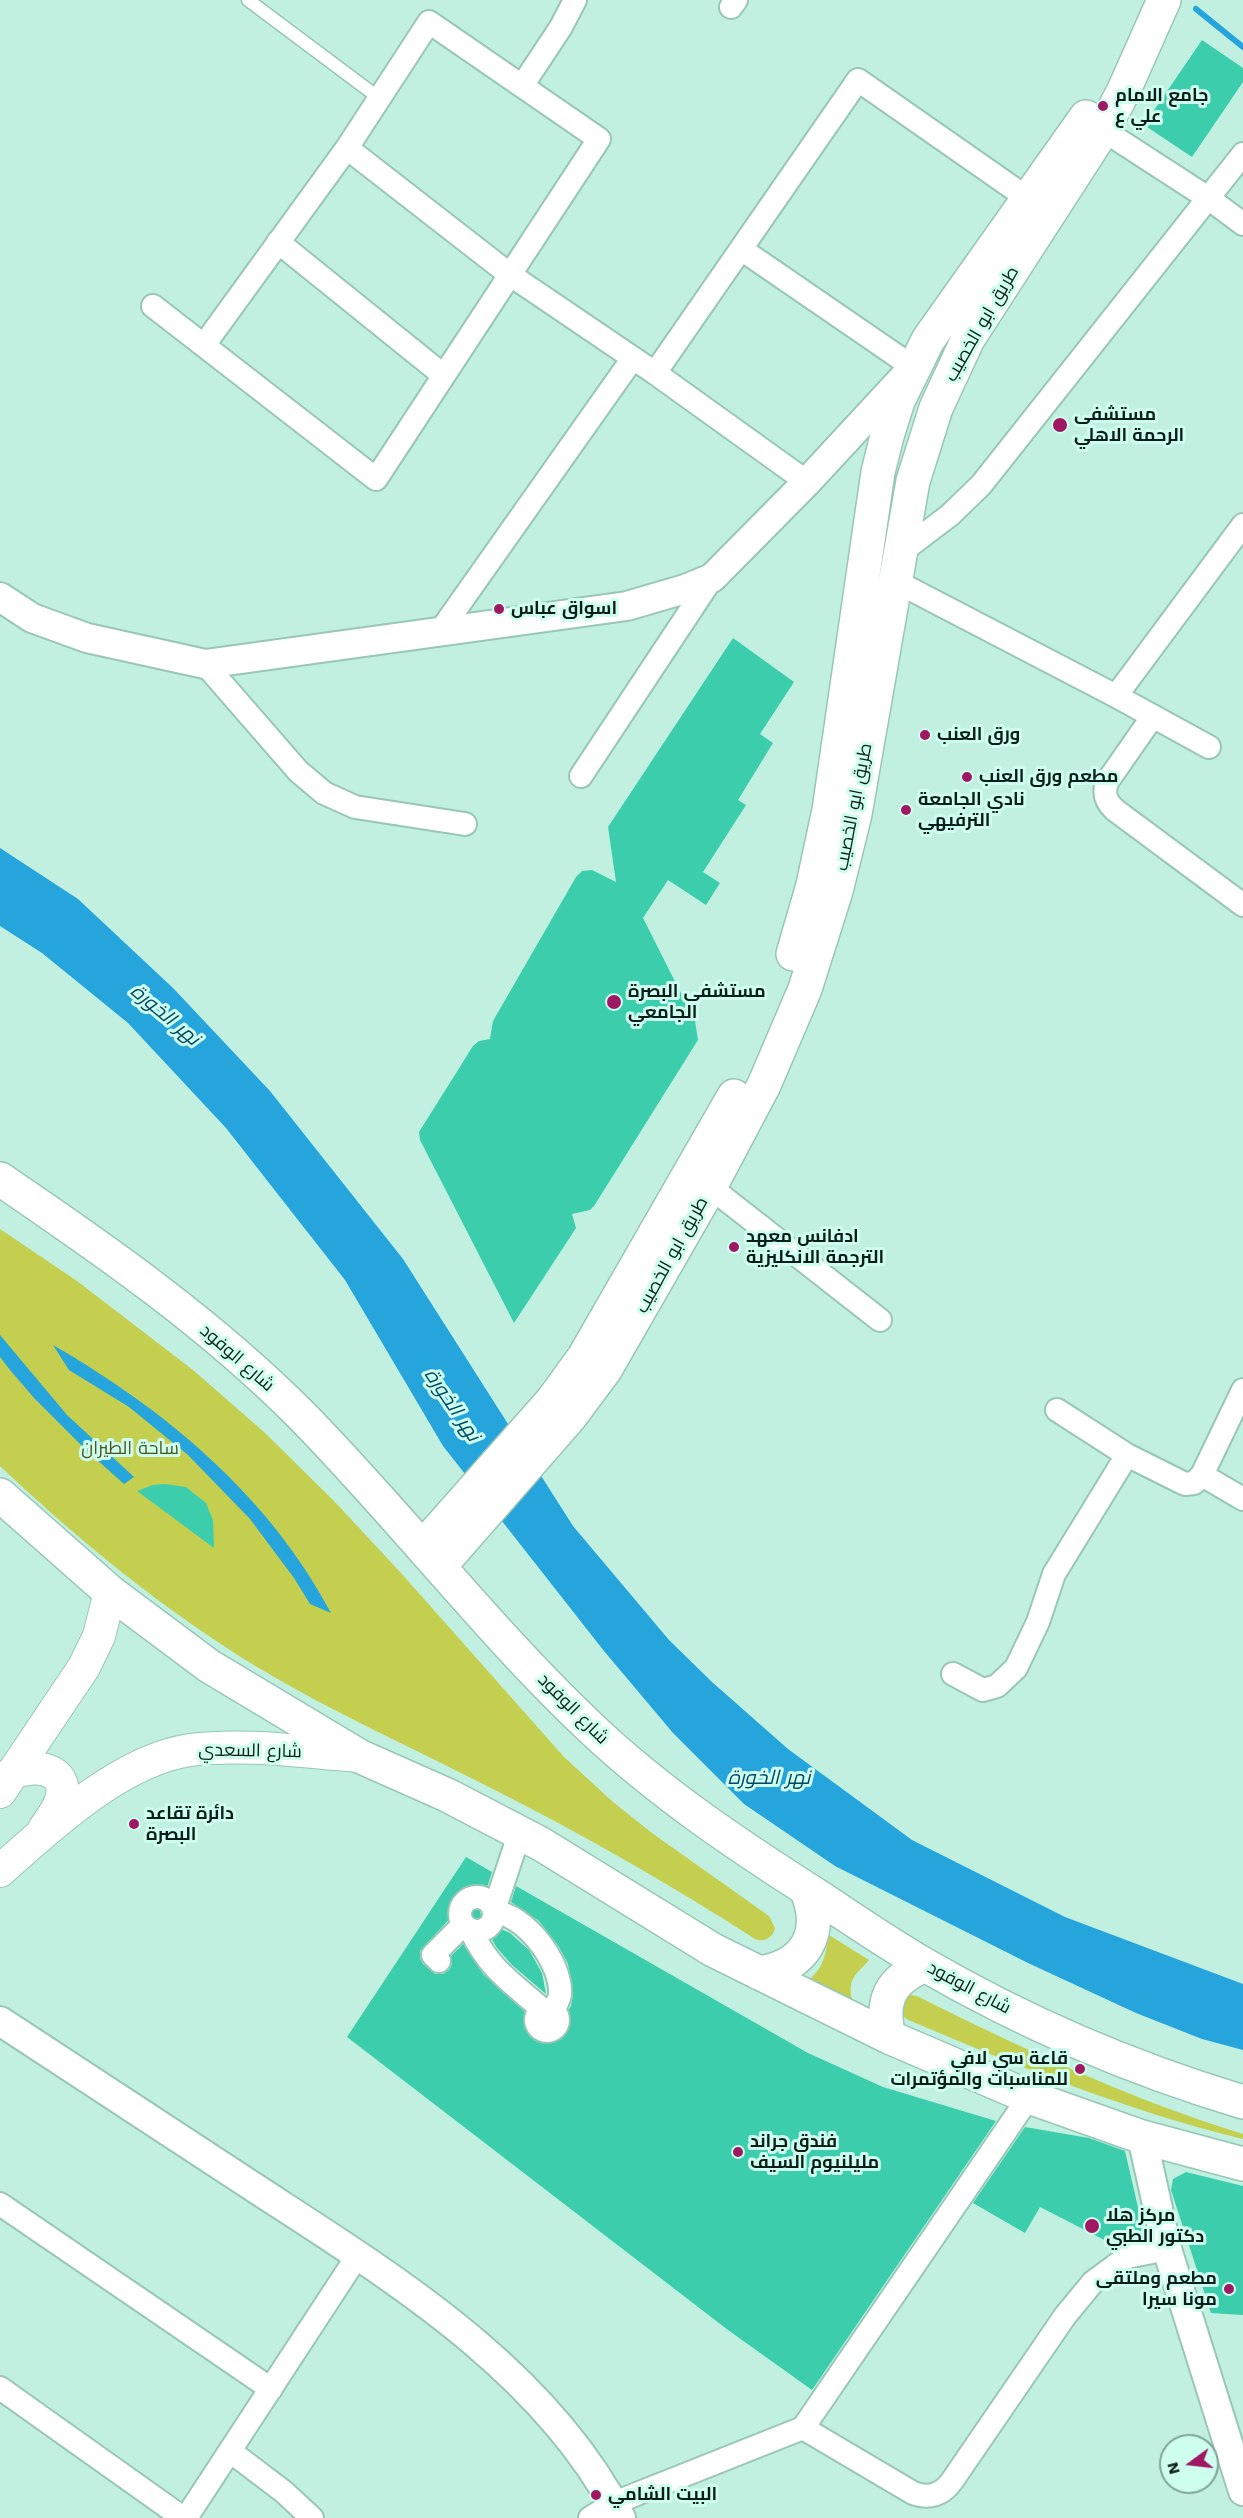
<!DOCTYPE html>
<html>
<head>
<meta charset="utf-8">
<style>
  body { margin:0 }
  #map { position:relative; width:1243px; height:2518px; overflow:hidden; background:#c1f0e1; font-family:"Work Sans",sans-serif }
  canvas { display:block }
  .north { position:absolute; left:1159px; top:2434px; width:60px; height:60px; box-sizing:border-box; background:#cefeee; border:2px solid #80a499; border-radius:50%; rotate:255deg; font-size:16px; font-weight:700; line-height:24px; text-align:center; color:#0c1e19 }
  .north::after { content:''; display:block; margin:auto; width:21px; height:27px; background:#a01763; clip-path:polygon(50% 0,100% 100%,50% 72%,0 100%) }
</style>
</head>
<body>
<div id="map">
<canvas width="1243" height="2518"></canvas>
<div class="north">N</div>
</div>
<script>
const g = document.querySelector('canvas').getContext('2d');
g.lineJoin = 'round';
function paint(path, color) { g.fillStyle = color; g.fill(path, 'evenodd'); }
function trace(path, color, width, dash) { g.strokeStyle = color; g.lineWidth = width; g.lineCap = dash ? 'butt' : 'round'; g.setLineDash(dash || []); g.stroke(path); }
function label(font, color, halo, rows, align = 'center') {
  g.font = font + ' "Work Sans",Cairo,sans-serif'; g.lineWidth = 6; g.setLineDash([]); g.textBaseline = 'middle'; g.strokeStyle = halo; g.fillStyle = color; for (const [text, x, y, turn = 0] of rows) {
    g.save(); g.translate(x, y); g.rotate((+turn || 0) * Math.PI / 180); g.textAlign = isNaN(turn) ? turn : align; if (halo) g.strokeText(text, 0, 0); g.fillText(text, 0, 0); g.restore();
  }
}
const green = new Path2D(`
  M0,1229L77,1281L193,1370L264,1432L335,1502L401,1573L564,1757L613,1802L652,1833L769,1916L775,1928C773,1937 765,1943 755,1939C670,1884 582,1834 491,1788C413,1748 332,1712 257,1667C164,1610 79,1541 0,1466Z
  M829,1935L869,1960C856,1975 846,1979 853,2003L806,1982C824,1969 825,1955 829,1935Z
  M909,1995L917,1996C1023,2049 1130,2099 1243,2134V2139C1127,2111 1015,2065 906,2019L901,2013V2001Z`);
const water = new Path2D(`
  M0,848L78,899L173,988L270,1091L403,1259L573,1526L669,1640L712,1682L788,1749L912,1840L1065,1917L1243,1984V2050L1202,2039L1136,2013L1028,1963L835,1866L744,1804L673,1733L604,1651L443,1446L345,1280L226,1128L128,1023L42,953L0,926Z
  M0,1335L67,1415L134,1477L124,1484L86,1450L35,1399L10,1370L0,1357Z
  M53,1345C167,1411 269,1496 331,1613L310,1604L294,1578L250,1519L188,1455L129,1407L69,1370Z`);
const stream = new Path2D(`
  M1196,9L1243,47`);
const building = new Path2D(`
  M1202,40L1243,68V82L1192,157L1144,125Z
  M733,638L794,682L760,734L773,743L738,800L746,805L703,872L720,883L706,905L668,880L643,918L695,1021L698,1040L594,1206L590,1210L572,1214L576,1228L514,1323L420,1140L419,1132L473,1046L479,1041L490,1039L493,1021L576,877L582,871L592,870L616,882L608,827Z
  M165,1484L186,1487L206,1503L213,1520L214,1548L137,1491L153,1485Z
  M466,1857L492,1872L486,1891L480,1896L478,1903L481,1916L485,1922L510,1933L529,1950L542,1973L546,1994L512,1965L497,1948L483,1924L466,1912L453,1915L420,1951V1958L423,1964L435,1974H443L449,1970L452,1964L451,1956L463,1944L484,1975L534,2020L554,2024L561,2022L571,2006L573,1995L568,1964L559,1947L539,1921L511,1902L516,1886L808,2053L883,2087L996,2121L812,2390L728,2330L347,2037Z
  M1025,2127L1089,2138L1125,2151L1143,2229L1137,2241L1118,2247L1040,2207L1025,2233L973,2203Z
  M1186,2172L1243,2186V2315L1211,2313L1171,2190L1173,2179Z`);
const service = new Path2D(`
  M248,0L379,98`);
const minor = new Path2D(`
  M731,7L736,0
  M522,86L561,27L575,0
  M1103,130L1208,198L1243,224
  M347,148L509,274L655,373L807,482
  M278,242L443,375
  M741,249L913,367
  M153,306L376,479L599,139L429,22L347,148L204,345
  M655,373L858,80L1040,207
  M900,553L950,515L981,485L1243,154
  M895,581L1116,696L1209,747
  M441,630L633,358
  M205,664L298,771L324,793L355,807L465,824
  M1116,696L1243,525
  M1153,716L1107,782C1103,794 1106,802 1115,810L1243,905
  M581,776L712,578
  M710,1187L880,1320
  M1057,1410L1127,1455L1185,1484L1194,1483L1202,1475L1243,1390
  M1202,1475L1243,1499
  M953,1674L983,1690L997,1686L1016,1668L1038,1622L1054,1574L1127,1455
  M460 1914a17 17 0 1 1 34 0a17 17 0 1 1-34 0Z
  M491,1904L497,1901L520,1832
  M494,1912C525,1914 562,1963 560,1994C560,1999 555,2006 553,2011
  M471,1931C491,1971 510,1981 543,2010
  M439,1961L433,1955L463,1925
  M536 2020a11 11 0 1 1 22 0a11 11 0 1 1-22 0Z
  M0,2204L271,2389
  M0,2388L183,2518
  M803,2428L913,2493C929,2499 942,2495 952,2481L1065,2316L1093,2282L1127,2257L1167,2249
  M230,2451L284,2492L312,2518
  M186,2518L358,2255
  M590,2518L614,2503L803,2428L1029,2097`);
const tertiary = new Path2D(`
  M0,597L32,618L87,638L205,664L627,606L685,589L712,578L807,482L906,375
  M0,2021C86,2077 172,2134 258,2190C393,2278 545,2370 621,2518
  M1142,2137L1167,2249L1243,2491`);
const secondary = new Path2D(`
  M12,1773C34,1764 70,1767 61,1800C58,1810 50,1820 44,1829
  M0,1792L84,1667L99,1636L110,1592
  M0,1871C50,1826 121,1760 190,1750C245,1743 303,1752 359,1756`);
const primary = new Path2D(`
  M793,954L813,885L829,810L878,472L887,436L898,401L928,340L1086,117
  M0,1179C106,1251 212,1325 303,1417C402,1518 489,1632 592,1729C661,1794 739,1846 819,1897C854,1920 889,1944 925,1965C1025,2023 1133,2069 1243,2102
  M0,1495L110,1592L209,1666L359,1756L447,1795L541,1844L713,1950L889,2037L1029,2097L1142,2137L1243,2164
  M423,1547L552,1401L584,1357L734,1096
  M440,1566L570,1417L605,1370L710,1187L764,1085L805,989L836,891L855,814L913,481L936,408L968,339L1103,130L1124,90L1164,0
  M759,1973C806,1966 825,1933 806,1889
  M889,2037C880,2000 890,1980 925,1965`);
const markers = [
  [1103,106,6,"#a01763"],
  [1060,425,8,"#a01763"],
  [499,609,6,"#a01763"],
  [925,735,6,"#a01763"],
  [967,777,6,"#a01763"],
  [906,810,6,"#a01763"],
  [614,1002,8,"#a01763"],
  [734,1247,6,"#a01763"],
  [134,1824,6,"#a01763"],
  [1080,2069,6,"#a01763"],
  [738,2152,6,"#a01763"],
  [1092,2226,8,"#a01763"],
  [1229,2289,6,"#a01763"],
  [596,2495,6,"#a01763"]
];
const poiNames = [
  ["جامع الامام",1115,96],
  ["علي ع",1115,117],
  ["مستشفى",1074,415],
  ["الرحمة الاهلي",1074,436],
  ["اسواق عباس",511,609],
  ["ورق العنب",937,735],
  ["مطعم ورق العنب",979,777],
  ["نادي الجامعة",918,800],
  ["الترفيهي",918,821],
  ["مستشفى البصرة",628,992],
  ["الجامعي",628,1013],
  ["ادفانس معهد",746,1237],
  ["الترجمة الانكليزية",746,1258],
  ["دائرة تقاعد",146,1814],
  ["البصرة",146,1835],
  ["قاعة سي لافي",1068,2059,"right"],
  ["للمناسبات والمؤتمرات",1068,2080,"right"],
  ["فندق جراند",750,2142],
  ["مليلنيوم السيف",750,2163],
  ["مركز هلا",1106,2216],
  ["دكتور الطبي",1106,2237],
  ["مطعم وملتقى",1217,2279,"right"],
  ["مونا سيرا",1217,2300,"right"],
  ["البيت الشامي",608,2495]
];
const streetNames = [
  ["طريق ابو الخصيب",982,324,-60],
  ["طريق ابو الخصيب",854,807,-79],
  ["طريق ابو الخصيب",672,1255,-61],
  ["شارع الوفود",237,1358,41],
  ["شارع الوفود",573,1709,45],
  ["شارع السعدي",250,1751,1],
  ["شارع الوفود",969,1988,28]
];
const parkNames = [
  ["ساحة الطيران",130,1449]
];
const waterNames = [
  ["نهر الخورة",165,1015,40],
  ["نهر الخورة",452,1405,56],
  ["نهر الخورة",769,1778]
];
paint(green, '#c4ce4f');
paint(water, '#26a4dc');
trace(stream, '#26a4dc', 6);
paint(building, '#3cceac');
trace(service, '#98c6b7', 15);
trace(minor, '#98c6b7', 26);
trace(tertiary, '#98c6b7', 32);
trace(secondary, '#98c6b7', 34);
trace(primary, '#98c6b7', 36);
trace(service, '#fff', 12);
trace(minor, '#fff', 22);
trace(tertiary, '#fff', 28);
trace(secondary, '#fff', 32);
trace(primary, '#fff', 33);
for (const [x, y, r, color] of markers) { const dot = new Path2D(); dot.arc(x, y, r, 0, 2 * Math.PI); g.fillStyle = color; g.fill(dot); trace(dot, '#cefeee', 2); }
label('bold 18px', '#0c1e19', '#cefeee', poiNames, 'left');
label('18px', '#0c1e19', '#cefeee', streetNames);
label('18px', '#50541c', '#cefeee', parkNames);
label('italic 20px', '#034865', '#cefeee', waterNames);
</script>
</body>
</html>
